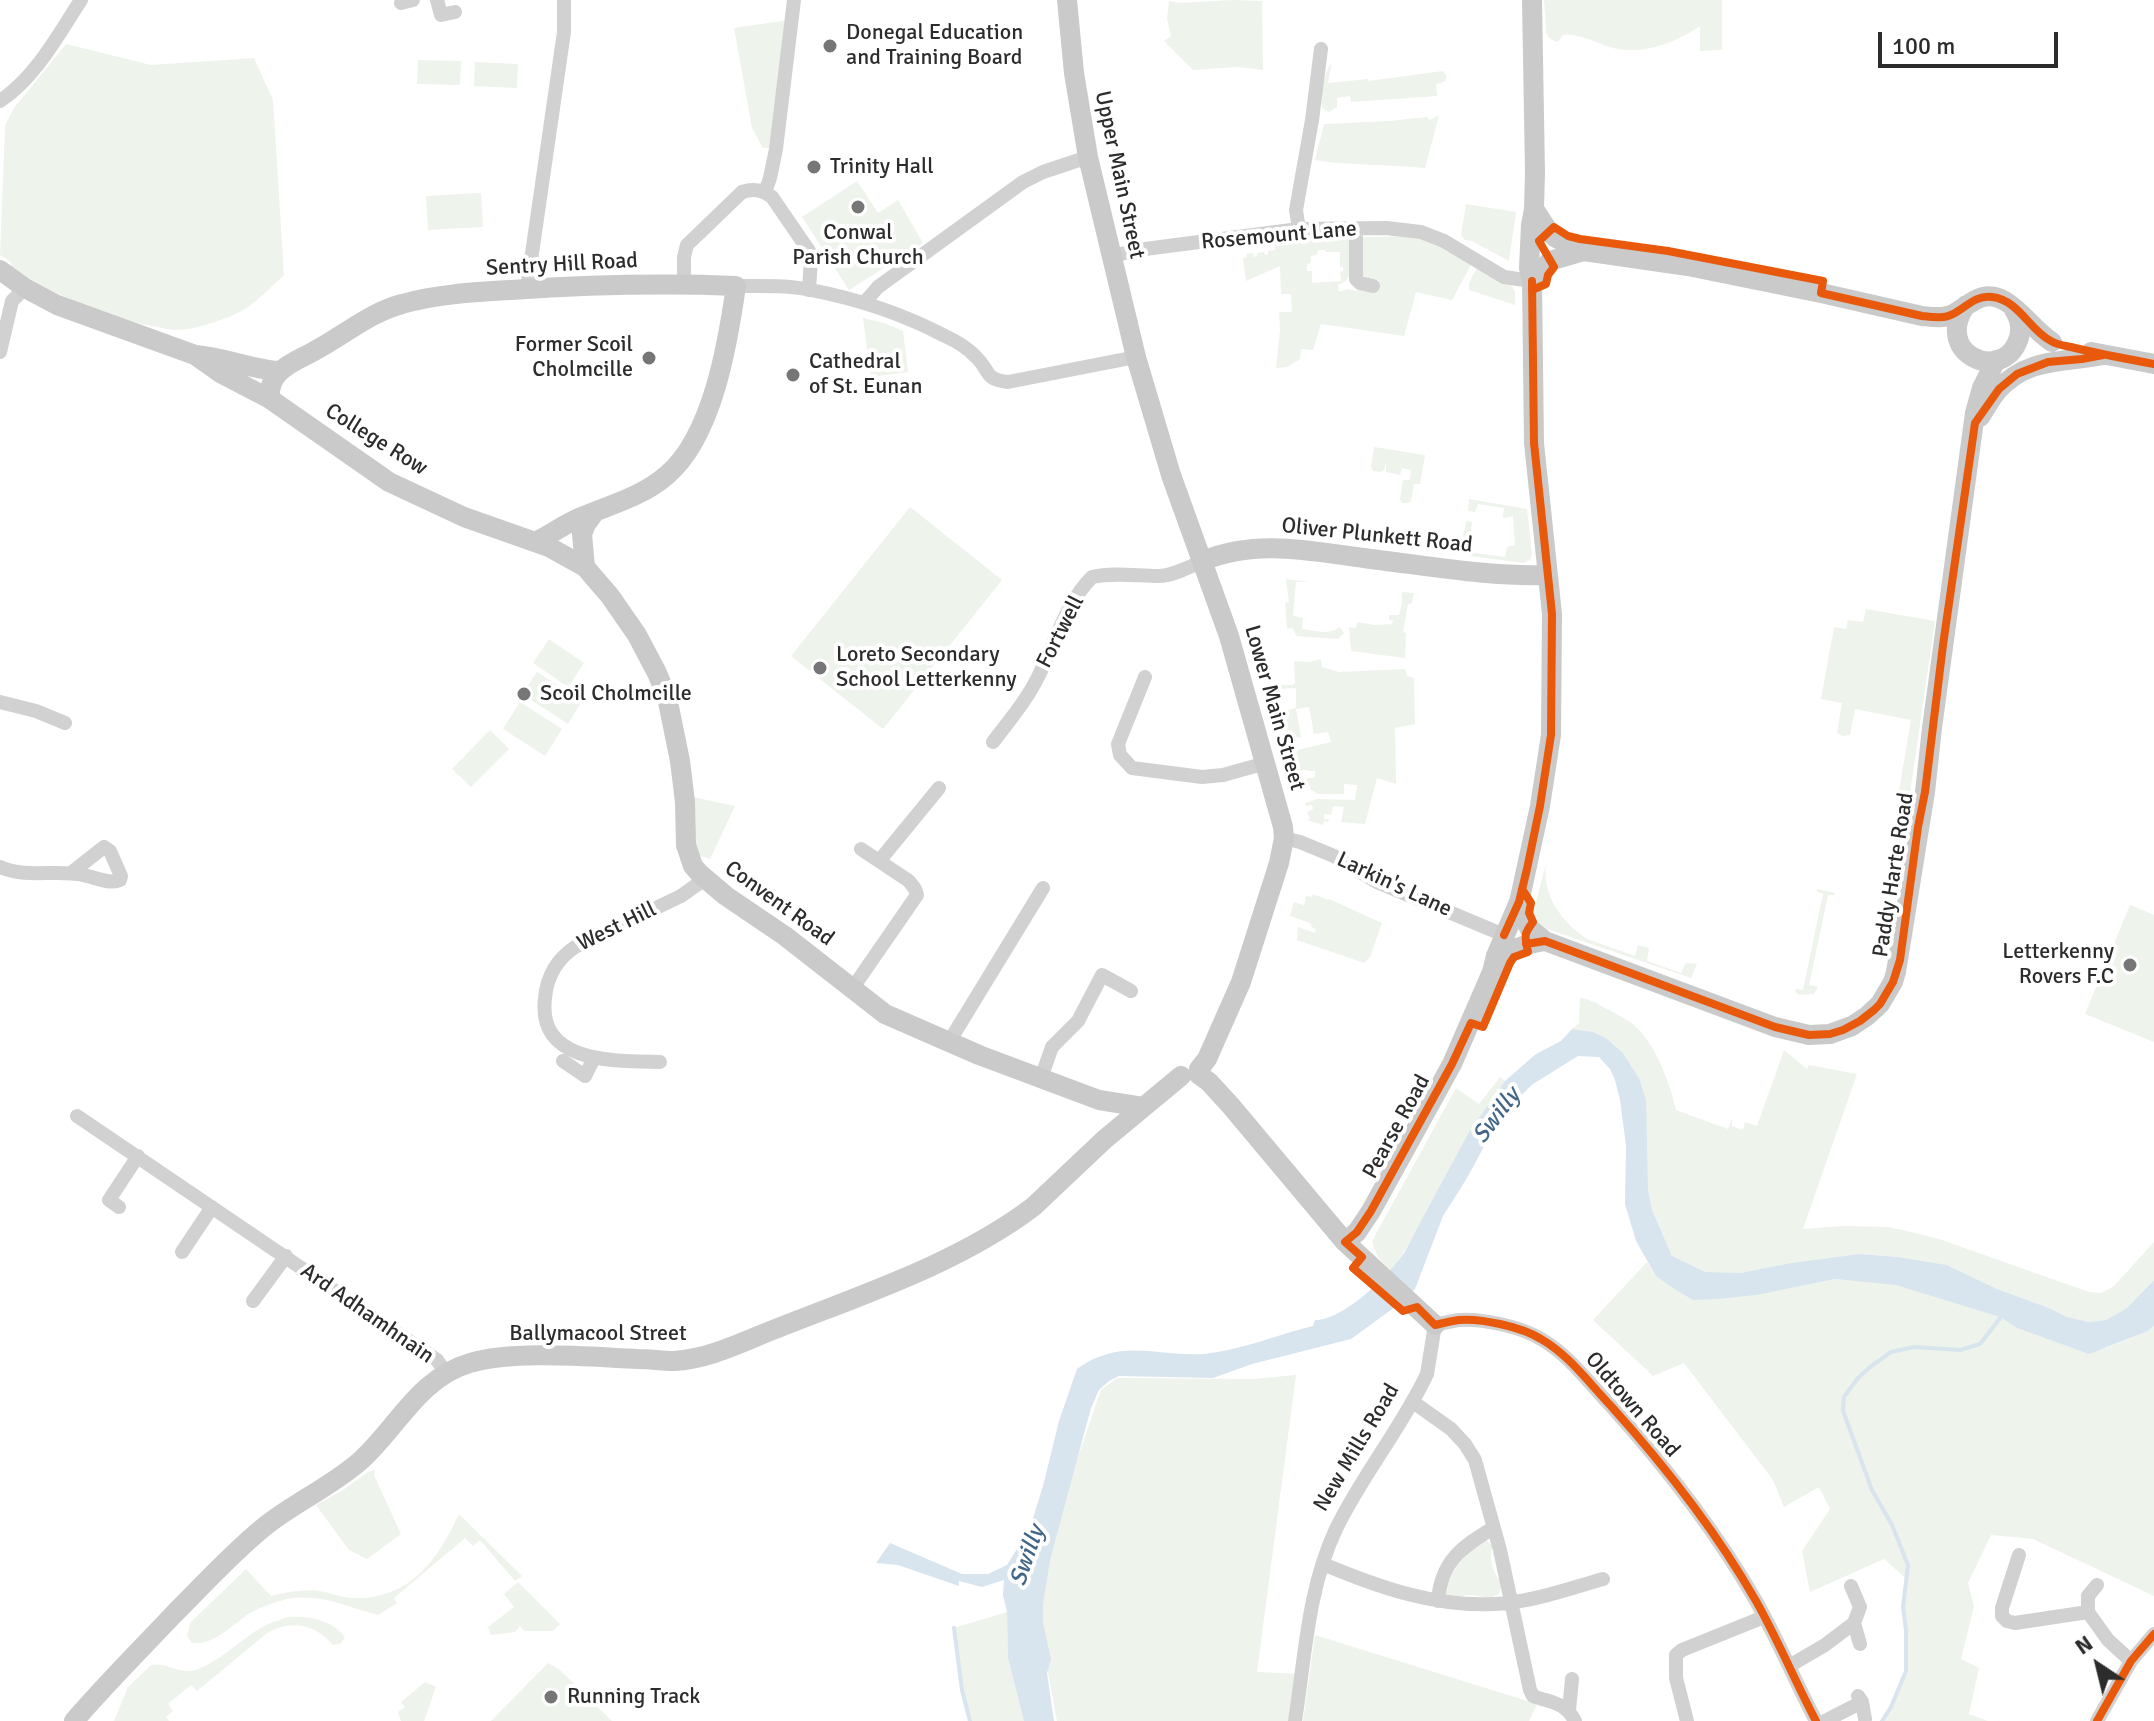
<!DOCTYPE html>
<html>
<head>
<meta charset="utf-8">
<style>
  body { margin:0 }
  #map { position:relative; width:2154px; height:1721px; overflow:hidden; background:#fff; font-family:Signika,sans-serif }
  canvas { display:block }
  .north { position:absolute; left:2058px; top:1625px; width:80px; height:80px; -webkit-text-stroke:6px #fff; paint-order:stroke; rotate:325deg; font-size:22px; font-weight:700; line-height:32px; text-align:center; color:#2c2c2c }
  .north::after { content:''; display:block; margin:auto; width:28px; height:36px; background:#2c2c2c; clip-path:polygon(50% 0,100% 100%,50% 72%,0 100%) }
  .scale { position:absolute; left:1878px; top:32px; width:180px; height:36px; box-sizing:border-box; border:4px solid #2c2c2c; border-top:0; padding-left:10px; font-size:24px; line-height:28px; white-space:nowrap; color:#2c2c2c; -webkit-text-stroke:6px #fff; paint-order:stroke }
</style>
</head>
<body>
<div id="map">
<canvas width="2154" height="1721"></canvas>
<div class="north">N</div>
<div class="scale">100 m</div>
</div>
<script>
const g = document.querySelector('canvas').getContext('2d');
g.lineJoin = 'round';
function paint(path, color) { g.fillStyle = color; g.fill(path, 'evenodd'); }
function trace(path, color, width, dash) { g.strokeStyle = color; g.lineWidth = width; g.lineCap = dash ? 'butt' : 'round'; g.setLineDash(dash || []); g.stroke(path); }
function label(font, color, halo, rows, align = 'center') {
  g.font = font + ' Signika,sans-serif'; g.lineWidth = 8; g.setLineDash([]); g.textBaseline = 'middle'; g.strokeStyle = halo; g.fillStyle = color; for (const [text, x, y, turn = 0] of rows) {
    g.save(); g.translate(x, y); g.rotate((+turn || 0) * Math.PI / 180); g.textAlign = isNaN(turn) ? turn : align; if (halo) g.strokeText(text, 0, 0); g.fillText(text, 0, 0); g.restore();
  }
}
const green = new Path2D(`
  M1233,0L1262,1L1263,70L1238,67L1193,70L1164,41L1171,36L1167,19L1169,1L1180,3Z
  M1544,0H1722V50L1700,51V26C1676,42 1647,54 1617,49C1598,45 1583,33 1563,35L1558,42C1551,40 1548,38 1546,31Z
  M788,20L771,148H763L752,128L734,28Z
  M66,44L151,65L254,58L273,100L284,275C272,286 260,298 247,308C231,318 195,330 177,330C169,330 160,327 152,326C103,317 58,295 15,271L11,267V262L0,255L5,126L14,108Z
  M418,60L461,61L460,85L417,84Z
  M475,62L518,64L517,88L474,86Z
  M1332,62L1328,83L1368,79L1369,81L1443,71L1447,77L1444,82L1436,84L1437,96L1351,102L1350,96L1337,98V107L1329,112L1322,108C1321,92 1323,75 1332,62Z
  M1439,115L1425,168C1388,164 1351,166 1315,160L1324,124L1390,121L1427,117L1430,120Z
  M857,181L878,213L898,200L923,243L849,290L802,217Z
  M481,193L483,227L428,230L426,196Z
  M1466,204L1516,212L1509,261L1472,241L1465,240L1461,235Z
  M1341,233L1350,241C1350,258 1357,279 1338,285L1339,292L1348,289L1357,291L1358,288L1377,291L1379,280L1368,278L1362,275L1361,239L1365,237L1421,236L1472,263L1452,300L1416,292L1404,336L1321,324L1313,350L1301,349L1300,359L1287,367L1276,368L1280,331L1279,312H1292L1291,294H1281L1280,266L1246,281L1243,258L1247,257L1246,254L1253,253L1254,257L1257,256V253L1264,252L1265,255H1268V251L1275,250L1274,238L1279,236ZM1318,250H1325V252H1340V267H1343V271L1340,272L1341,281L1312,283V271H1307V265L1311,262V256L1317,255Z
  M1478,266L1511,285L1515,291V305L1469,290V283Z
  M863,318L884,323L903,331L908,372L871,377Z
  M1374,447L1425,455L1420,484H1414L1411,501L1408,503H1402L1400,499L1403,480H1410L1411,470L1402,468L1400,475L1386,472V463L1384,470L1381,472L1373,471L1371,467Z
  M1469,499L1527,509L1532,553L1530,560L1524,563L1470,556C1458,547 1464,535 1466,521L1472,522L1468,552L1505,557L1507,547L1515,545L1513,516L1504,518L1503,516L1504,508L1478,504L1475,512L1468,511Z
  M910,507L1002,580L883,729L791,656Z
  M1286,579L1310,582H1296L1293,616L1303,618L1302,629C1315,630 1328,636 1340,627L1344,633L1338,639L1296,636L1293,628L1287,629L1285,603L1289,602Z
  M1402,592L1414,593L1412,603L1408,604L1403,632L1406,633L1405,658L1351,651L1349,627L1356,628L1357,622L1375,625L1392,624L1393,620H1389V615H1399L1402,604Z
  M1866,609L1935,621L1905,827L1897,843L1908,799L1898,796L1911,720L1855,709L1850,735L1843,736L1837,733L1842,703L1821,699L1834,627L1846,629L1848,620L1863,622Z
  M549,639L584,663L568,687L533,663Z
  M1321,659L1322,667L1339,672L1405,669L1407,676L1414,678L1415,724L1395,728L1396,784L1377,778L1365,824L1341,822L1344,807L1333,806L1331,815L1324,814V819H1329L1328,822L1324,821L1323,825L1307,820L1310,819L1307,812L1313,809L1312,805L1306,806L1305,803L1318,799L1355,800L1357,785L1344,784V794H1318L1311,790L1308,781L1301,782L1300,780L1315,777V771H1308L1307,770L1294,771L1293,767L1298,766V764H1292L1289,752L1331,742L1328,732L1314,734L1309,707L1296,709L1301,737L1286,740L1284,723H1282L1279,712L1296,708V688L1279,689L1280,685H1292L1295,683L1294,661L1309,662Z
  M537,672L582,701L568,724L522,694Z
  M520,702L562,729L545,756L503,729Z
  M490,730L509,749L471,787L452,769Z
  M693,797L735,806L710,859L701,856L696,848Z
  M1546,864C1542,896 1561,921 1587,939L1635,956L1638,945L1649,948L1647,961L1681,973L1686,963L1697,964L1691,978L1544,928L1536,921L1533,913Z
  M1817,889L1835,893L1834,895H1828L1809,985L1818,987L1814,994L1799,995L1795,992L1796,989L1803,990L1823,894L1817,892Z
  M1313,894L1328,900L1329,899L1382,923L1370,957L1364,963L1297,940L1298,927L1315,933L1316,929L1312,927L1310,923L1290,916L1294,902L1304,905L1306,896L1312,897Z
  M2130,905L2154,915V1042L2085,1014Z
  M1580,998C1591,999 1599,1005 1609,1010C1620,1016 1631,1021 1640,1031C1658,1051 1670,1084 1676,1110L1728,1129L1732,1118V1126L1743,1130L1745,1122L1757,1126L1784,1050L1807,1069L1809,1065L1857,1074L1803,1229L1843,1226L1888,1227L1907,1231L1939,1239L2089,1292L2101,1293L2114,1286L2154,1242V1280L2127,1308L2106,1320L2089,1322L2067,1317L2049,1308L1997,1289L1947,1265L1898,1257L1859,1254L1791,1263L1740,1273H1705L1672,1256L1652,1210L1648,1190L1639,1078L1622,1052L1606,1038L1593,1032L1572,1029L1579,1023Z
  M1500,1077L1505,1081L1469,1132L1425,1217L1392,1271C1381,1262 1375,1255 1372,1241L1456,1088L1479,1104Z
  M1647,1262L1656,1276L1693,1300L1719,1299L1757,1295L1835,1279L1868,1282L1896,1285L1927,1293L2000,1317L2017,1328L2073,1348H2106L2148,1331L2154,1326V1596L2033,1539L1991,1535L1968,1583L1974,1606L1961,1659L1979,1668L1969,1714L1988,1721H1882C1891,1706 1903,1687 1906,1669C1910,1642 1902,1614 1904,1586L1909,1581L1884,1559L1810,1592L1802,1551L1830,1509L1819,1487L1784,1507L1773,1480L1684,1363L1653,1376L1593,1320Z
  M1296,1375L1257,1672L1301,1674L1293,1721H1057L1042,1641L1040,1593L1049,1541L1101,1390L1117,1378L1253,1379Z
  M375,1470L374,1475L401,1534L367,1559L349,1550L316,1505L343,1490L368,1472Z
  M459,1514L522,1576L515,1581L480,1540L473,1546L465,1538L394,1598L397,1603L378,1615C346,1607 322,1593 287,1599C275,1602 263,1606 252,1612C233,1623 215,1646 192,1643L187,1636L190,1623L246,1569L271,1596C287,1592 303,1589 320,1591C330,1593 340,1597 350,1598C408,1601 437,1562 459,1514Z
  M1486,1540L1493,1546C1488,1557 1493,1574 1502,1583L1499,1594L1488,1599C1478,1594 1463,1593 1454,1600L1445,1597C1452,1568 1461,1556 1486,1540Z
  M518,1582L560,1624L553,1631H524L520,1626L515,1632L491,1635L488,1627L514,1607L504,1594Z
  M1007,1612L1008,1658L1024,1721H970L962,1690L954,1628Z
  M288,1617C308,1616 334,1620 345,1638L340,1644L333,1645C315,1624 290,1619 266,1634L197,1691L191,1685L168,1704L173,1711L166,1717L169,1721H114L128,1687L151,1665C165,1662 174,1671 188,1671C209,1671 240,1640 259,1629L268,1624Z
  M1315,1635L1537,1704L1529,1721H1303Z
  M548,1663L560,1670L612,1721H491Z
  M425,1682L436,1687L424,1721H401L398,1712L405,1707L401,1702Z`);
const water = new Path2D(`
  M1572,1029L1593,1032L1606,1038L1622,1052L1639,1078L1646,1100L1648,1190L1652,1210L1672,1256L1705,1272L1740,1273L1791,1263L1859,1254L1898,1257L1947,1265L1997,1289L2049,1308L2067,1317L2089,1322L2106,1320L2127,1308L2154,1280V1326L2148,1331L2089,1354L2017,1328L2000,1317L1896,1285L1835,1279L1757,1295L1719,1299L1693,1300L1676,1290L1656,1276L1636,1241L1625,1204L1626,1145L1620,1100L1615,1080L1610,1069L1599,1057L1578,1056L1533,1084L1511,1105L1494,1128L1467,1178L1443,1216L1415,1289L1402,1302L1351,1339L1252,1364L1213,1378L1119,1376L1109,1381L1099,1390L1091,1408L1050,1560L1043,1604V1623L1051,1659L1047,1673L1054,1721H1024L1008,1658L1007,1612L1003,1595L1004,1580L982,1587L959,1581V1586L898,1565L876,1563L890,1543L962,1574H988L1007,1565L1030,1528L1043,1486L1059,1421L1077,1369C1121,1337 1157,1357 1204,1354C1241,1350 1277,1335 1313,1326L1315,1320C1343,1321 1389,1275 1404,1253L1469,1132L1505,1081L1536,1054L1561,1041Z`);
const stream = new Path2D(`
  M954,1628L962,1690L970,1721
  M1882,1721L1891,1707L1906,1671V1630L1903,1607L1908,1565L1892,1525L1872,1490L1843,1411L1844,1397L1858,1378L1870,1367L1891,1352L1914,1347L1960,1350L1980,1344L2004,1313`);
const street = new Path2D(`
  M437,0L441,15L455,12
  M401,3L413,0
  M0,101C36,77 58,35 81,0
  M765,192L770,178L776,149L794,0
  M1299,229L1296,210L1312,120L1321,49
  M1356,229V279L1360,283L1373,286
  M1111,256L1145,249L1299,229L1386,228L1421,232L1444,241L1504,277L1532,281
  M684,284V257L687,245L742,192C754,188 762,190 772,197L809,251L811,258L809,290
  M736,286C761,286 787,285 811,290C858,299 903,314 945,336C956,341 968,348 976,357C991,371 983,379 1008,382L1136,357
  M527,288L564,32V0
  M864,303L878,287L1023,182L1043,172L1088,157
  M0,352L12,301L25,288
  M1145,677L1118,744L1120,755L1132,768L1202,777L1223,775L1266,763
  M0,702L36,711L65,723
  M993,742C1009,721 1027,700 1039,675C1055,643 1066,603 1092,577C1114,572 1137,576 1159,576C1173,576 1189,567 1203,561
  M1284,838L1300,842L1334,856L1377,882L1504,935
  M880,860L939,788
  M0,867C28,879 54,869 83,875C95,877 109,885 120,880L121,876L110,851L104,847L71,873
  M852,989L917,895L915,889L909,881L861,849
  M949,1042L1043,888
  M563,1061L585,1076L594,1058
  M660,1062C615,1061 537,1064 545,998C547,977 557,959 575,947L681,896L705,879
  M1041,1078L1052,1047L1078,1021L1102,975L1131,991
  M77,1116L437,1360L446,1373
  M119,1207L109,1200L138,1156
  M182,1252L212,1207
  M253,1301L286,1256
  M1413,1402L1451,1429L1465,1444L1475,1460L1500,1550L1530,1690L1533,1696C1552,1703 1565,1702 1575,1721
  M2019,1555L2002,1608V1616L2007,1621L2015,1623L2088,1612L2108,1640L2131,1661
  M1323,1564C1378,1587 1434,1607 1495,1604C1532,1602 1568,1589 1603,1579
  M1851,1586L1860,1607L1854,1623L1860,1644
  M1438,1601C1441,1561 1462,1547 1493,1528
  M2088,1612V1596L2097,1585
  M1789,1666L1825,1645L1854,1623
  M1858,1696L1862,1702L1865,1719
  M1569,1710L1572,1679
  M1295,1721C1305,1657 1308,1588 1336,1529C1362,1475 1401,1429 1427,1374L1435,1325C1443,1323 1451,1321 1459,1320C1481,1318 1522,1327 1541,1339C1569,1355 1589,1383 1611,1406C1665,1466 1716,1531 1756,1601C1778,1640 1795,1681 1816,1721
  M1687,1721L1676,1678V1655L1682,1650L1764,1617
  M1825,1721L1862,1702
  M2097,1721L2131,1661L2154,1634`);
const secondary = new Path2D(`
  M1067,0L1074,73L1088,157L1136,357L1171,475L1229,636L1283,827L1284,838L1279,863L1241,982L1207,1059L1199,1069
  M1534,209L1549,232L1556,238L1584,251L1688,266L1821,293L1922,316C1933,317 1944,319 1953,314C1971,304 1983,288 2005,301C2023,312 2034,330 2052,342
  M0,270L25,288L57,305L195,355
  M1532,281L1550,261L1584,251
  M1966,305C1933,352 1998,383 2017,343C2023,330 2020,319 2013,308
  M2091,352L2154,364
  M278,371C250,369 223,357 195,355L222,374L270,399L389,482L464,517L549,547L585,567
  M270,399C267,369 296,362 316,350C344,335 371,312 402,304C437,294 475,292 511,290C586,285 661,283 736,286C728,342 713,436 667,475C643,496 613,504 584,516C567,522 552,534 535,542
  M1980,417C1986,408 1991,398 1998,390C2028,357 2064,363 2103,355
  M594,513L586,524L582,534L585,567L610,596L637,635L657,673L667,697L680,761L685,802L686,845L693,866L700,874L726,896L785,936L885,1014L979,1055L1099,1100L1143,1107
  M1203,561C1258,538 1314,552 1371,559C1430,566 1489,577 1548,575
  M1519,902L1529,928L1545,941
  M1495,969C1513,947 1517,946 1545,941L1775,1027L1809,1035L1830,1034L1852,1026L1867,1016L1880,1004L1893,982L1896,972L1925,792L1932,728L1975,413L1982,388L1996,360
  M1198,1074L1209,1082L1231,1106L1345,1242L1435,1325
  M1345,1242L1357,1232L1371,1211L1452,1064L1492,972L1496,956L1519,902L1522,889L1540,806L1551,735L1552,614L1534,443L1532,281L1529,268L1531,225L1534,209L1535,172L1532,0
  M74,1721C106,1684 140,1650 173,1615C203,1585 232,1553 264,1527C294,1503 330,1487 359,1462C396,1430 418,1378 470,1363C515,1350 590,1357 638,1359C650,1359 662,1361 674,1361C712,1359 748,1339 783,1326C867,1293 960,1262 1033,1207L1105,1139L1181,1076`);
const cycleway = new Path2D(`
  M1532,290L1546,284L1548,275L1554,267L1539,241L1554,227L1568,236L1580,239L1668,251L1823,281L1821,293L1922,316C1932,317 1944,319 1953,314C1967,307 1975,295 1992,297C2019,300 2029,330 2051,341C2057,345 2067,346 2075,348C2101,354 2127,359 2154,364
  M1522,889L1531,903L1529,913L1533,922C1523,935 1525,936 1528,952L1514,957L1510,963L1483,1027L1471,1023L1452,1064L1371,1211L1357,1232L1345,1242L1362,1257L1353,1268L1403,1311L1417,1307L1435,1325C1443,1323 1451,1321 1459,1320C1481,1318 1522,1327 1541,1339C1569,1355 1589,1383 1611,1406C1665,1466 1716,1531 1756,1601C1778,1640 1795,1681 1816,1721
  M1504,935L1519,902L1527,869L1540,806L1551,735L1552,614L1534,443L1532,281
  M1526,944L1545,941L1775,1027L1809,1035L1830,1034L1843,1030L1860,1021L1874,1010L1880,1004L1893,982L1900,960L1918,827L1925,792L1943,645L1975,423L1999,389L2017,374L2048,362L2082,359L2103,355
  M2097,1721L2131,1661L2154,1634`);
const markers = [
  [830,46,8,"#767676"],
  [814,167,8,"#767676"],
  [858,207,8,"#767676"],
  [649,358,8,"#767676"],
  [793,375,8,"#767676"],
  [820,668,8,"#767676"],
  [524,694,8,"#767676"],
  [2130,965,8,"#767676"],
  [551,1697,8,"#767676"]
];
const poiNames = [
  ["Donegal Education",846,33],
  ["and Training Board",846,58],
  ["Trinity Hall",830,167],
  ["Conwal",858,233,"center"],
  ["Parish Church",858,258,"center"],
  ["Former Scoil",633,345,"right"],
  ["Cholmcille",633,370,"right"],
  ["Cathedral",809,362],
  ["of St. Eunan",809,387],
  ["Loreto Secondary",836,655],
  ["School Letterkenny",836,680],
  ["Scoil Cholmcille",540,694],
  ["Letterkenny",2114,952,"right"],
  ["Rovers F.C",2114,977,"right"],
  ["Running Track",567,1697]
];
const streetNames = [
  ["Upper Main Street",1119,175,78],
  ["Rosemount Lane",1279,236,-5],
  ["Sentry Hill Road",562,265,-3],
  ["College Row",376,440,32],
  ["Oliver Plunkett Road",1377,536,6],
  ["Fortwell",1061,632,-63],
  ["Lower Main Street",1274,708,74],
  ["Paddy Harte Road",1894,875,-81],
  ["Larkin's Lane",1394,885,25],
  ["Convent Road",779,904,36],
  ["West Hill",617,927,-26],
  ["Pearse Road",1397,1127,-61],
  ["Ard Adhamhnain",367,1314,35],
  ["Ballymacool Street",598,1334],
  ["Oldtown Road",1632,1405,49],
  ["New Mills Road",1357,1448,-59]
];
const waterNames = [
  ["Swilly",1497,1116,-53],
  ["Swilly",1028,1556,-71]
];
paint(green, '#eef3eb');
paint(water, '#d8e4ee');
trace(stream, '#d8e4ee', 4);
trace(street, '#d1d1d1', 14);
trace(secondary, '#cacaca', 20);
trace(cycleway, '#e8590c', 8);
for (const [x, y, r, color] of markers) { const dot = new Path2D(); dot.arc(x, y, r, 0, 2 * Math.PI); g.fillStyle = color; g.fill(dot); trace(dot, '#fff', 3); }
label('22px', '#2c2c2c', '#fff', poiNames, 'left');
label('22px', '#2c2c2c', '#fff', streetNames);
label('italic 24px', '#416687', '#fff', waterNames);
</script>
</body>
</html>
